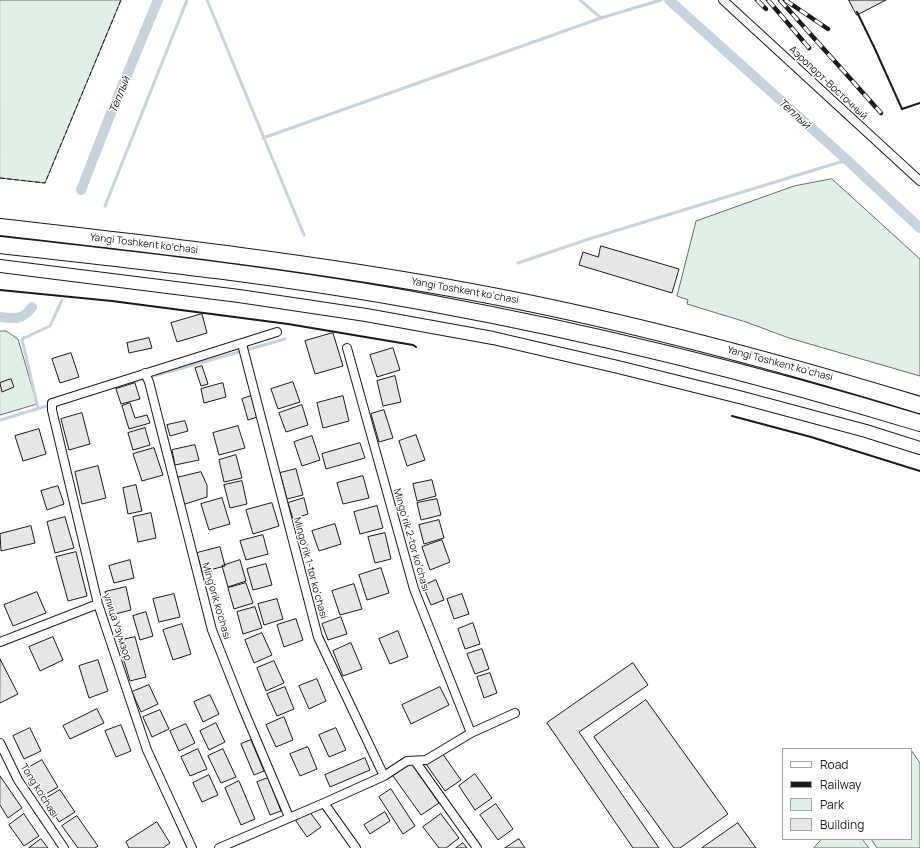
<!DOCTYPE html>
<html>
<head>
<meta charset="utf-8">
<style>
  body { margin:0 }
  #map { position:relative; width:920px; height:848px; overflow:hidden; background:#fff; font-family:Manrope,sans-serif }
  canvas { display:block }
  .legend { position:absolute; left:782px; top:748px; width:130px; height:92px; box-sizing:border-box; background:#fff; border:1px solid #a3a3a3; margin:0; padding:5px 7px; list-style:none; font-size:12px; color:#1a1a1a }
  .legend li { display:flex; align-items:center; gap:8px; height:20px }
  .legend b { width:20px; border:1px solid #a3a3a3 }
</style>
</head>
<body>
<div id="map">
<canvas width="920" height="848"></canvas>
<ul class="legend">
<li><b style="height:5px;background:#fff"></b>Road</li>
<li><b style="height:5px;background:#1a1a1a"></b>Railway</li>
<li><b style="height:11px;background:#e0efe3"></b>Park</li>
<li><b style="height:11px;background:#e6e6e6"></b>Building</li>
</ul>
</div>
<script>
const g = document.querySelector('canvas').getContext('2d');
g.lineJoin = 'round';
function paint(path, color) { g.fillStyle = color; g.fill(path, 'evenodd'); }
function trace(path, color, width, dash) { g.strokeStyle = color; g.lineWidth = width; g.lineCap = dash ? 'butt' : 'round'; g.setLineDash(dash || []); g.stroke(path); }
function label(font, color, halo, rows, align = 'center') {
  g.font = font + ' Manrope,sans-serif'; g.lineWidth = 3; g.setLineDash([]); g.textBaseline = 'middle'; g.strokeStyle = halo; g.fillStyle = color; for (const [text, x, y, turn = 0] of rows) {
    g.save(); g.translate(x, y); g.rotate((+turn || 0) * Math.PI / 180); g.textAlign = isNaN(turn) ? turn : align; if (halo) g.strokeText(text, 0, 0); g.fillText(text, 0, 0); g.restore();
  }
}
const green = new Path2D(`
  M0,0H121L45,183L0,178Z
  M832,179L920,259V376L789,338L746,322L687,304L688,300L677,296L696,221L794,186Z
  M0,331H6L18,339L37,404L0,415Z
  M911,750L920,763V848H877L871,839H911Z
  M822,839H862L869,848H814Z`);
const stream = new Path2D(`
  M207,0L304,235
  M580,0L601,18
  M263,138L601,18L661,0
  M105,206L187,0
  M518,263L592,238L847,160
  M129,383L285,339
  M38,408L22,339L50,326L62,300
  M0,420L50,405`);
const canal = new Path2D(`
  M669,0L847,160L920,228
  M81,190L109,118L158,0
  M0,317C15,319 23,320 32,307`);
const building = new Path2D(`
  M849,0H886L857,15Z
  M601,246L679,269L672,293L579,265L583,252L598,257Z
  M202,314L207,333L177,342L171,323Z
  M333,333L343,366L315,374L305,341Z
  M149,338L152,348L129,353L127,343Z
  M393,348L400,370L377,377L370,355Z
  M71,353L79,377L60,383L52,359Z
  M202,366L208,384L201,386L195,368Z
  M395,376L401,402L383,406L377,381Z
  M11,379L14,387L2,392L0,383Z
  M293,382L300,402L278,409L271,389Z
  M135,383L140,399L121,404L116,389Z
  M223,383L226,397L204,403L201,389Z
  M251,396L257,417L248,420L242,399Z
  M343,396L349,421L323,428L317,403Z
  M130,403L135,418L147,415L150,423L129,429L122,406Z
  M302,405L308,425L286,432L279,413Z
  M384,410L393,438L379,442L371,414Z
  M82,413L90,444L69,450L61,419Z
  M185,421L188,431L170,436L167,425Z
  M238,426L245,448L219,455L213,433Z
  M145,428L150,445L133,450L128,433Z
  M39,429L46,454L23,461L15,436Z
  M416,435L425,460L407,466L399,441Z
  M312,436L320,460L302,466L294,442Z
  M360,443L365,458L326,469L322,454Z
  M195,445L199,460L175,465L172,450Z
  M154,448L163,475L142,481L133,454Z
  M236,455L242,478L224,482L219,460Z
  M98,466L106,498L82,504L75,472Z
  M296,469L303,495L287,499L280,473Z
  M201,472L207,485V497L182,505L176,478Z
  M363,476L369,498L343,504L337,483Z
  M432,480L436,496L417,501L413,484Z
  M242,481L247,504L230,508L224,485Z
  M136,485L142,511L128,514L123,488Z
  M58,486L64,504L47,510L41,491Z
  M222,498L230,524L209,530L201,504Z
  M304,498L308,514L293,519L288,503Z
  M437,499L441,515L421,520L417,503Z
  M272,503L279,526L253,534L246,510Z
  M377,506L383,528L360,534L354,512Z
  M151,513L156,538L138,542L133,517Z
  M65,517L74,548L55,553L47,522Z
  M439,520L444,538L424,544L419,525Z
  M335,524L341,544L319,551L312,531Z
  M31,526L35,543L1,551L0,534Z
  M385,533L391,559L375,563L368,537Z
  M263,535L268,554L246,560L240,541Z
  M442,540L450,562L430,570L422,547Z
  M220,547L225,566L202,572L197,553Z
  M76,552L87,596L68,601L56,557Z
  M130,560L134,578L114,583L109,566Z
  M240,560L246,581L228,587L222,566Z
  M266,564L272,585L253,590L247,569Z
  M381,568L389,593L367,600L359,575Z
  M436,580L444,600L431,605L423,586Z
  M246,583L253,603L234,609L228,588Z
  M354,584L362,609L340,615L332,591Z
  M126,587L131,610L111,615L105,592Z
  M37,592L46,613L13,626L4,605Z
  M174,594L180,617L159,622L153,599Z
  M462,594L469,614L454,619L447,599Z
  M277,599L283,619L264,625L258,604Z
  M255,607L262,628L243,634L237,612Z
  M146,612L153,636L140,640L133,616Z
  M341,617L347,634L328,640L322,624Z
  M296,619L303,640L284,647L277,625Z
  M473,623L480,644L465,649L458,629Z
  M182,624L191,654L173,660L163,630Z
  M398,631L408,657L390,664L379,639Z
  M262,633L272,655L254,663L245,640Z
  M53,637L63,660L40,671L29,647Z
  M135,637L146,677L130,681L118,641Z
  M351,643L362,669L343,676L333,651Z
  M482,649L489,669L475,674L467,654Z
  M0,659L18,694L0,703Z
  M98,660L108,691L89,698L79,666Z
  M274,661L284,683L266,691L257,668Z
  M633,663L648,685L579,732L659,848H633L547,723Z
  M490,673L497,693L484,698L477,677Z
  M317,679L326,701L309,709L299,686Z
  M149,685L158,704L141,712L132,692Z
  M285,687L294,709L277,716L267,694Z
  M440,687L449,705L411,724L402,705Z
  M210,695L219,714L203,722L194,702Z
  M646,700L728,814L680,848H674L594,737Z
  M97,709L104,723L70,739L63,726Z
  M160,710L169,729L152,737L143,717Z
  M284,717L293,740L276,747L266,725Z
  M216,723L225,742L209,750L200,731Z
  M186,724L195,743L179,751L170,731Z
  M121,725L131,751L116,757L105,731Z
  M30,728L41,751L24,759L13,736Z
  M336,728L346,750L329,757L319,735Z
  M251,740L264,771L254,775L241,744Z
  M308,747L317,769L300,776L290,754Z
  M198,749L207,769L190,776L181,757Z
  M223,749L236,777L221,783L208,756Z
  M442,753L461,780L445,791L426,764Z
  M365,758L370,770L330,787L325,775Z
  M42,760L58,787L44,795L28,768Z
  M411,763L439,803L421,815L393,776Z
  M475,774L492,798L475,810L459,786Z
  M209,775L218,795L202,802L193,783Z
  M0,776L22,808L8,818L0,805Z
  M268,778L281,811L270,815L257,782Z
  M239,781L255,819L241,825L225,788Z
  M391,789L415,826L403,834L379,797Z
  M60,790L75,812L59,822L45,799Z
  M496,804L513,829L498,840L480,815Z
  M309,811L321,827L307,837L296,821Z
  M385,812L390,821L370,834L364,825Z
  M24,814L39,836L24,846L9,825Z
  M441,814L459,838L446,848H439L423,827Z
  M77,816L98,846L95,848H78L62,826Z
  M157,822L170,843L163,848H129L126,842Z
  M738,823L756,848H702Z
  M41,839L48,848H29Z
  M519,839L525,848H505Z
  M463,843L467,848H456Z`);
const street = new Path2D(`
  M723,0L920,181
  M242,344L318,637L384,776
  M347,348L414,589L471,733
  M145,373L149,382L212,630L242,706L289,817
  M0,642L98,604
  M0,743L18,780L64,848
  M415,761L477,848
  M324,803L356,848
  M192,848L147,750L98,604L52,410V403L277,332
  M219,848L324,803L384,776L407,761L426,760L471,733L515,713`);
const secondary = new Path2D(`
  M0,266L239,296L366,315L493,338L618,367L743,398L866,431L920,448`);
const highway = new Path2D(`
  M0,227C158,245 316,263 472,292C624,320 772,360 920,405
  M0,245C145,261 291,277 435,304C598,334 761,375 920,423`);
const rail = new Path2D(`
  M757,0L766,9
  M768,0L809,48
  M780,0L881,113
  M785,0L828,29`);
const fence = new Path2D(`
  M0,178L45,183L121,0`);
const wall = new Path2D(`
  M857,12L875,49L902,109L920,103
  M0,290L112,301L288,324L413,345L416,347
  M732,416L811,437L920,471`);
const streetNames = [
  ["Аэропорт-Восточный",828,83,43],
  ["Yangi Toshkent ko‘chasi",144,244,7],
  ["Yangi Toshkent ko‘chasi",465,291,10],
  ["Yangi Toshkent ko‘chasi",780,364,15],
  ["Mingo‘rik 2-tor ko‘chasi",411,540,74],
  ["Mingo‘rik 1-tor ko‘chasi",310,568,75],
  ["Ming'orik ko'chasi",216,601,74],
  ["улица Узумзор",117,627,72],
  ["Tong ko'chasi",39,791,58]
];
const waterNames = [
  ["Тёплый",120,95,-68],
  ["Тёплый",794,114,42]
];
paint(green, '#e0efe3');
trace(green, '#6a6a6a', 1);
trace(stream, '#c6d2dc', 3);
trace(canal, '#c6d2dc', 10);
paint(building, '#e6e6e6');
trace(building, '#1a1a1a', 1);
trace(street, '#1a1a1a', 10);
trace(secondary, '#1a1a1a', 14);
trace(highway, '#1a1a1a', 18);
trace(street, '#fff', 8);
trace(secondary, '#fff', 12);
trace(highway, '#fff', 16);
trace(rail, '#1a1a1a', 4.5);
trace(rail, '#fff', 3, [9]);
trace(fence, '#1a1a1a', 1, [5, 2]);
trace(wall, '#1a1a1a', 2);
label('10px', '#1a1a1a', '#fff', streetNames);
label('italic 11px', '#1a1a1a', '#fff', waterNames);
</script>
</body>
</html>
